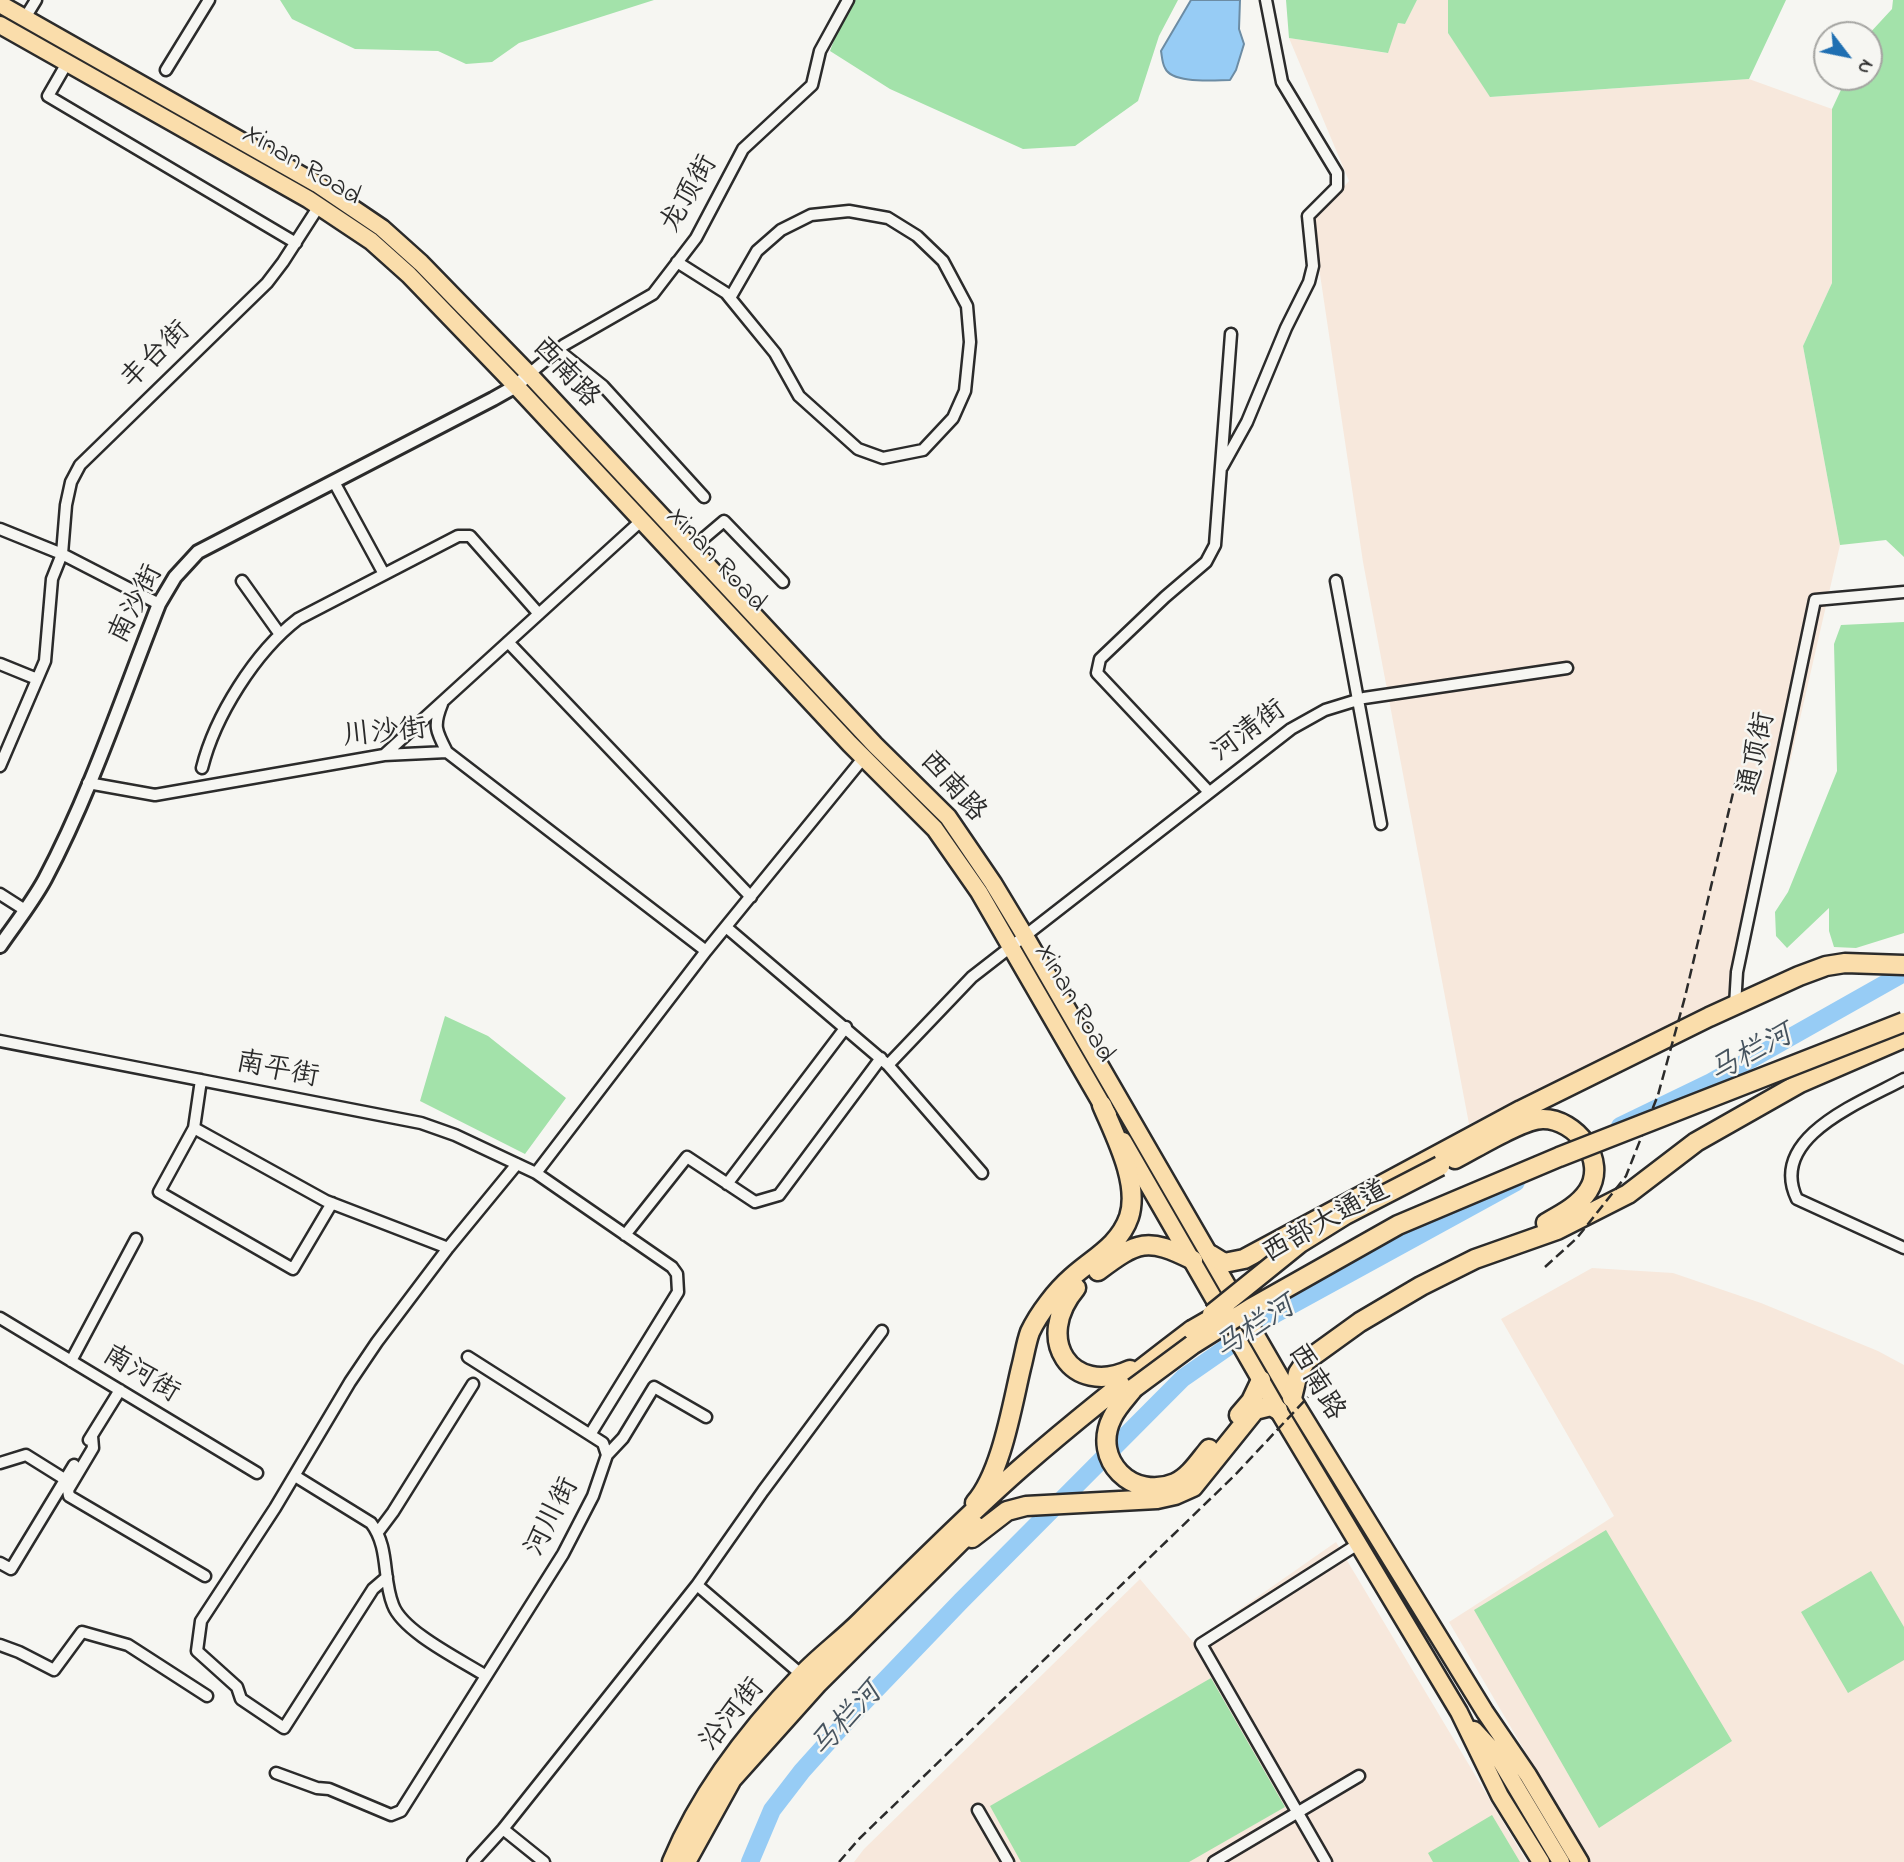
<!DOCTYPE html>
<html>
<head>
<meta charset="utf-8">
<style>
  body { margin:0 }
  #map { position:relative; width:1904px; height:1862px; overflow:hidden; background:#f6f6f2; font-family:"Indie Flower",sans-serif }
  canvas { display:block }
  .north { position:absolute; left:1813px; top:21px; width:70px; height:70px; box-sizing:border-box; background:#f6f6f2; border:2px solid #a5a5a2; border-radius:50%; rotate:122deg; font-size:19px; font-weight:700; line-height:28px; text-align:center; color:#2b2b2b }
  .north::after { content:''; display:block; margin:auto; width:24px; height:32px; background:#1f6fb2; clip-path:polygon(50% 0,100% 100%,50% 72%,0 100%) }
</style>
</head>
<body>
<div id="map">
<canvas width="1904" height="1862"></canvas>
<div class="north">N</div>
</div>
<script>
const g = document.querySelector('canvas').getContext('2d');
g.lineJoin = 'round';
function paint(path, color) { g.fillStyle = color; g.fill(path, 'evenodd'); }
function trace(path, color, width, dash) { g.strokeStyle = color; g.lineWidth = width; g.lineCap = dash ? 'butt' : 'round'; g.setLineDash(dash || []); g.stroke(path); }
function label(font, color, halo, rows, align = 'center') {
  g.font = font + ' "Indie Flower","LXGW WenKai TC",sans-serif'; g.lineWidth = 5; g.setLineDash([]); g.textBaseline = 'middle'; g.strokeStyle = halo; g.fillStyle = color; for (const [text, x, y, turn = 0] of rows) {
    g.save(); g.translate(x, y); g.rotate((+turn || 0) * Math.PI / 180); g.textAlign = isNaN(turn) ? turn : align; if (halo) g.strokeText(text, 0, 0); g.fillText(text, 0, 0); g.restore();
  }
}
const built = new Path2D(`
  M1417,0H1448V33L1491,97L1749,79L1832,109V283L1803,346L1840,545L1735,1001L1469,1124L1363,562L1312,221L1349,181L1289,38L1387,53L1398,23L1405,24Z
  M1592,1268L1673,1273L1761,1303L1878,1351L1904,1365V1862H1590L1449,1622L1614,1516L1501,1319Z
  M1336,1542L1527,1862H854L864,1849L1140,1579L1193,1642Z`);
const green = new Path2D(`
  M280,0H654L519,43L492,62L466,64L438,51L355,49L292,19Z
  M849,0H1178L1159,36L1138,101L1075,146L1023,149L890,89L830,51Z
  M1286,0H1417L1405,24L1398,23L1388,53L1289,38Z
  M1448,0H1786L1749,79L1490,97L1448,33Z
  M1893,0H1904V557L1886,540L1840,545L1803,346L1832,283V109L1847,77H1869L1868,35L1892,9Z
  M1904,622V933L1856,948L1834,947L1829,931V908L1787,948L1776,936L1775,912L1788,892L1837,771L1834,644L1841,625Z
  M445,1016L488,1036L566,1098L525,1154L420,1101Z
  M1606,1530L1732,1741L1599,1828L1474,1610Z
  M1871,1571L1904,1627V1660L1848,1693L1801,1612Z
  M1211,1678L1285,1807L1189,1862H1021L990,1806Z
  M1492,1815L1520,1862H1433L1428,1853Z`);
const water = new Path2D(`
  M1191,0H1240L1239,29L1244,44L1236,70L1230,80C1214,80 1172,84 1165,68C1162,63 1162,56 1161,51Z`);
const river = new Path2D(`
  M1620,1126L1711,1082L1904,973
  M750,1862L772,1810L802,1771L864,1702L961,1601L1183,1378L1275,1314L1516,1182`);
const minor = new Path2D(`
  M25,18L36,0
  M67,63L48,96L296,243
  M166,70L209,0
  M677,262L726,293L730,298L775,353L799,396L858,449L883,458L923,450L953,418L965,391L970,342L967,306L943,261L917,236L888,218L849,211L811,215L781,230L757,251L730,298
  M558,350L603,386L704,497
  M529,374L564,345L653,294L696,238L743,149L812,85L820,51L848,0
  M1222,467L1247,422L1286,328L1309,282L1313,266L1308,216L1337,187V173L1282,82L1266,0
  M334,482L384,574
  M0,529L62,554L159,604
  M691,549L724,521L783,582
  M242,581L279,633
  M1336,581L1381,824
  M508,642L751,897
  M0,664L37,679
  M442,704C433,726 436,731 447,752
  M384,755L642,520
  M0,766L45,661L52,579L62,554L66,505L71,482L80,465L267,283L283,262L319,206
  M202,768C215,716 255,652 298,619L458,536H470L539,614
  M88,783L155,795L384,755L447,752L706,951
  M1208,791L1097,673L1100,659L1165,597L1206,562L1215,545L1231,334
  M0,894L25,910
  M726,927L888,1065L982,1173
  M1735,1006L1737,972L1815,600L1904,592
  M0,1041L421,1123L455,1135L536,1173L672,1267L677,1274L678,1292L591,1433
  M888,1065L972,977L1291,729L1325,710L1364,698L1567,668
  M1904,1079C1862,1102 1767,1137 1797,1199L1904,1248
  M201,1080L194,1128L159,1192L293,1269L332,1203
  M194,1128L326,1201L448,1248
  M536,1173L706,951L865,756
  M727,1184L846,1027
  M625,1235L687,1157L755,1202L779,1195L881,1058
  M0,1318L257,1473
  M71,1361L136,1239
  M92,1436L93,1448L68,1490L69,1496L205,1576
  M89,1440L120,1390
  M607,1455L623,1438L654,1387L706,1417
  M0,1463L26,1455L66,1480
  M295,1476L371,1523C390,1548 382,1578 393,1605C403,1632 461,1660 486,1676
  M378,1532L393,1512L473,1384
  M0,1563L11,1569L74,1465
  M387,1577L373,1589L284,1728L241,1699L237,1687L197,1651L201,1621L275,1508L350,1382L377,1342L448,1248L517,1164
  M0,1645L19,1652L54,1670L82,1632L128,1645L207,1696
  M802,1675L697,1585L763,1491L882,1331
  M276,1773L317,1788L329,1789L391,1815L401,1811L563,1554L593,1496L607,1455L603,1443L468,1357
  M978,1810L1008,1862
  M503,1829L544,1862
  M473,1862L503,1829L697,1585
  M1214,1862L1359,1776
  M1326,1862L1201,1644L1358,1544`);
const tertiary = new Path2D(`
  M0,946C15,924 32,903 45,879C91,792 123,695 159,604L175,577L198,552L493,399L516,386L529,374`);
const primary = new Path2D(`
  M0,4L317,184L382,228L421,263L529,374L875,745L948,817L993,883L1025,936L1298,1408L1485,1712L1528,1775L1580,1862
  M0,25L308,199L371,241L409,275L516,386L850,744L935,829L979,892L1108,1115
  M1123,1141L1278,1410L1459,1712L1500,1796L1541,1862
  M1474,1730L1497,1755L1561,1862`);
const trunk = new Path2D(`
  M1455,1159C1475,1149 1522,1119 1543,1119C1576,1119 1608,1160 1588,1191C1578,1206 1562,1214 1546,1223
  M1211,1255L1224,1263L1244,1259L1521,1110L1709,1017L1799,976L1826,966L1845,963L1904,965
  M1098,1271C1138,1241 1147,1237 1193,1260
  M1076,1288C1033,1339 1071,1397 1130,1370
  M1134,1388C1127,1397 1117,1407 1112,1418C1091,1460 1133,1501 1175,1483C1189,1477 1199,1461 1209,1449
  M1292,1398L1298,1373L1306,1361L1360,1322L1421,1286L1475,1259L1557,1230L1628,1194L1696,1142L1800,1083L1904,1038
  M1239,1415L1251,1401L1261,1380
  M975,1503C1001,1474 1012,1406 1021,1368C1024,1357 1026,1343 1030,1332C1039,1313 1056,1291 1072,1277C1093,1258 1119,1246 1129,1217C1140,1183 1115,1136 1102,1105
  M972,1538L1007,1511L1026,1506L1157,1499L1175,1495L1193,1487L1255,1410L1271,1406L1278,1410
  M672,1862C700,1794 751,1728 802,1675C820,1656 842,1640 861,1621C914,1569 966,1516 1022,1467C1077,1419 1134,1374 1192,1330
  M686,1862L732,1779L818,1683L976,1526`);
const rail = new Path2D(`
  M1545,1267L1577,1238L1626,1176L1658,1095L1685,997L1737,776
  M839,1862L859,1839L1235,1475L1308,1397`);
const trunkBridge = new Path2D(`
  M1212,1314L1300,1243L1345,1215L1440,1166
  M1192,1330L1225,1311
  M1134,1388L1192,1345L1251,1308L1398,1225L1559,1157L1904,1022`);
const streetNames = [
  ["Xinan Road",301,167,31],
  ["龙顶街",691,195,-60],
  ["丰台街",157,357,-44],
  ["西南路",564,374,47],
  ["Xinan Road",715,561,47],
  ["南沙街",138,605,-63],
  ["河清街",1250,733,-36],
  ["川沙街",385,735,-6],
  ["通顶街",1759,754,-78],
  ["西南路",951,788,48],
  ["Xinan Road",1073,1004,60],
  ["南平街",277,1072,11],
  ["西部大通道",1327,1224,-29],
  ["南河街",140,1376,31],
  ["西南路",1314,1383,59],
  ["河川街",554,1518,-63],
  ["沿河街",734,1716,-51]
];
const waterNames = [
  ["马栏河",1752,1056,-28],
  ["马栏河",1256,1330,-33],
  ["马栏河",848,1722,-47]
];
paint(built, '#f7e8dc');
paint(green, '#a3e2aa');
paint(water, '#97ccf5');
trace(water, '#6c8ca4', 2);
trace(river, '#97ccf5', 18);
trace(minor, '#2b2b2b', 15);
trace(tertiary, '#2b2b2b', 18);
trace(primary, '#2b2b2b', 21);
trace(trunk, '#2b2b2b', 23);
trace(minor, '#f6f6f2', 10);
trace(tertiary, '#f6f6f2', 12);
trace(primary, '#faddab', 16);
trace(trunk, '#faddab', 18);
trace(rail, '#2b2b2b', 2.5, [10, 5]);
trace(trunkBridge, '#2b2b2b', 23, []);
trace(trunkBridge, '#faddab', 18);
label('28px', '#2b2b2b', '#f6f6f2', streetNames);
label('italic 30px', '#46535e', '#f6f6f2', waterNames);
</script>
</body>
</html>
